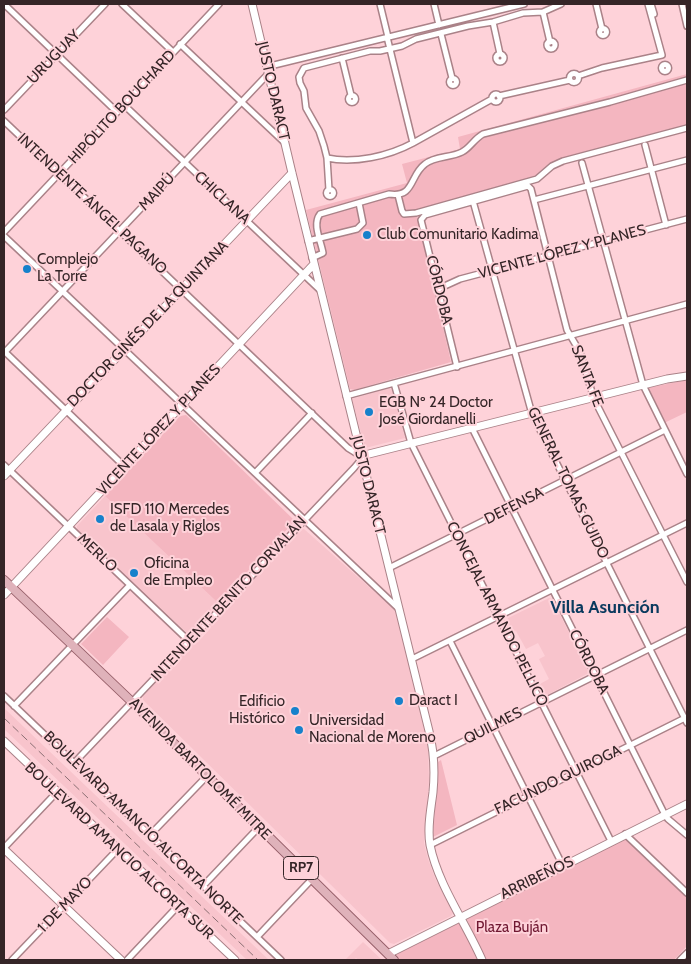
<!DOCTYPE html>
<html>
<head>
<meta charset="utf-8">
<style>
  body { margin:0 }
  #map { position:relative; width:691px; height:964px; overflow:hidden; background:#fed2d9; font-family:Cabin,sans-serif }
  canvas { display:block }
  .frame { position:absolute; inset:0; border:5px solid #352527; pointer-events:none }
</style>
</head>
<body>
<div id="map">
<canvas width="691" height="964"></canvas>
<div class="frame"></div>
</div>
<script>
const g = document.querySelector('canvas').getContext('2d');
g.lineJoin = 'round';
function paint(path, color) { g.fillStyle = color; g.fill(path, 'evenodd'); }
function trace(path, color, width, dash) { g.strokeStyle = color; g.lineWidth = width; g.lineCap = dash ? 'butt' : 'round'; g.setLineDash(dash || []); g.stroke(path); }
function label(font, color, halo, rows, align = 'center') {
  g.font = font + ' Cabin,sans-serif'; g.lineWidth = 4; g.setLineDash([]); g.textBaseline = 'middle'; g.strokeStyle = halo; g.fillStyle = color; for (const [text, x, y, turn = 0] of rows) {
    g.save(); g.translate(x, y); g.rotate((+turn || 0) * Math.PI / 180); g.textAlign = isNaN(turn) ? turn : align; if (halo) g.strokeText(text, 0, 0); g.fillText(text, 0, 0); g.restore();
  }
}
const built = new Path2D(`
  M389,388L392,390L405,438L365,448L352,399Z
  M105,496L218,603L191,632L187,633L77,529V526Z
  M301,529H304L395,610L400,617L428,748L429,781L424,843L428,859L435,878L453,913L451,916L394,944L390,943L143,700V696L193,643L198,642L209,630L208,627Z
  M549,598L552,599L589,672L587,674L545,696H543L538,685L549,679L539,659L545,656L538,643L526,649L516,631L512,633L507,621L508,618Z
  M4,708L196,891L269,960H247L4,729Z
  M363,942L382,960H358L356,958L354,960H345Z`);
const green = new Path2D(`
  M687,74V130L553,167L537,181L417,215L451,362L354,390L350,389L306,210L407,183L402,164L460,149L458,137Z
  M687,380V412L664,423L647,388Z
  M186,415L294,520V522L218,603L105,496L180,416Z
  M107,617L129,637L103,665L81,644Z
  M441,760L457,825L433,837L438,762Z
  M625,838L687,897V946L674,960H485L466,917L471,914L473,915L488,908V905Z
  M460,920L480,960H400L396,954Z`);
const street = new Path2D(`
  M4,4L117,112
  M122,4L173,52
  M380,4L388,37
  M434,4L439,25
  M596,4L602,29
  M651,4L654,14
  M682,4L687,26
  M543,12L550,42
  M493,22L500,54
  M599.5 32a3.5 3.5 0 1 1 7 0a3.5 3.5 0 1 1-7 0Z
  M441,34L452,78
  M387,37L413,143L492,99
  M547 45a4 4 0 1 1 8 0a4 4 0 1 1-8 0Z
  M180,44L284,142
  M496 58a4 4 0 1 1 8 0a4 4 0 1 1-8 0Z
  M342,58L351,95
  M661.5 68a3.5 3.5 0 1 1 7 0a3.5 3.5 0 1 1-7 0Z
  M266,67L524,4
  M569.5 78a4.5 4.5 0 1 1 9 0a4.5 4.5 0 1 1-9 0Z
  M578,76L602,68L662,55L648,4
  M449.5 82a3.5 3.5 0 1 1 7 0a3.5 3.5 0 1 1-7 0Z
  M492 98a4 4 0 1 1 8 0a4 4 0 1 1-8 0Z
  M348.5 99a3.5 3.5 0 1 1 7 0a3.5 3.5 0 1 1-7 0Z
  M499,96L570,80
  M124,105L320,290
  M4,110L105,4
  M4,121L348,448L361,456L359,462L354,468L74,763
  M645,145L666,225
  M327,158C354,164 389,156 413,143
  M582,163L643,385L687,474
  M326.5 193a3.5 3.5 0 1 1 7 0a3.5 3.5 0 1 1-7 0Z
  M329,190L327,158L324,146L319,131L306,108L304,91L300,83L299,77L304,68L370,51H380L402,46L416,39L468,26L493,22L523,13L543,12L561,4
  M398,195L402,211L404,214L416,213L537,179L552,166L563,161L687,128
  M534,200L687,160
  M473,201L532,414L687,723
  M4,232L219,4
  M4,236L399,609
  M308,241L357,229L363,223L359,203
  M312,258L323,253C321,241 312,224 320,214L389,194C415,198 409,176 425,164C435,156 450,158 462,152C470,148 474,139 483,134L610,102L687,80
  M438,289L460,279L687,219
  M4,351L124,466
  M4,353L268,74
  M457,367L421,220L425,215L528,186L531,189L567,330L580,352L594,399L687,582
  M394,383L411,443L611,841
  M346,396L687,304
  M472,428L665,815L668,819L687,835
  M4,465L189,641
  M255,473L312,413
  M389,568L665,430
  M450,641L563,866
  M412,659L687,523
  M4,696L281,960
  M14,706L130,585
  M434,756L687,630
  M625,834L687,893
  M150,835L207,776
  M430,845L687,717
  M4,848L57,792
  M203,886L259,827
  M257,937L312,879
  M12,960L118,849
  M127,960L178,906
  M680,960L687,953`);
const secondary = new Path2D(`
  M252,4L292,173L429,731C434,751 435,771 433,792C431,809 427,827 430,845C438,885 466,923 482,960
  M361,456L667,379L687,376
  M4,476L292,173
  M4,595L314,264
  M4,741L235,960
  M4,849L121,960
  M388,954L687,804`);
const primary = new Path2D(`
  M4,580L132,702L394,960`);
const rail = new Path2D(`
  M4,718L258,960`);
const markers = [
  [367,235,5,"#1681cb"],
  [27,269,5,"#1681cb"],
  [369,412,5,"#1681cb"],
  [100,519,5,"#1681cb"],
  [134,573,5,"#1681cb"],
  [399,701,5,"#1681cb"],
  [295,711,5,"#1681cb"],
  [299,730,5,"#1681cb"]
];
const shields = [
  [301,868,35]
];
const shieldNames = [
  ["RP7",301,868]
];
const streetNames = [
  ["URUGUAY",54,57,-46],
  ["JUSTO DARACT",273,91,77],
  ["HIPÓLITO BOUCHARD",122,107,-47],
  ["MAIPÚ",157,192,-47],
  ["CHICLANA",222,198,43],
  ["INTENDENTE ÁNGEL PAGANO",92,204,43],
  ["VICENTE LÓPEZ Y PLANES",562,252,-15],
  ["CÓRDOBA",439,290,76],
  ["DOCTOR GINÉS DE LA QUINTANA",148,324,-46],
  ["SANTA FE",587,376,69],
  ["VICENTE LÓPEZ Y PLANES",159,430,-47],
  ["GENERAL TOMAS GUIDO",568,483,64],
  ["JUSTO DARACT",368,485,76],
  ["DEFENSA",514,506,-27],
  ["MERLO",97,553,43],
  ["INTENDENTE BENITO CORVALÁN",229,599,-47],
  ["CONCEJAL ARMANDO PELLICO",497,614,63],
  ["CÓRDOBA",589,662,63],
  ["QUILMES",493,726,-27],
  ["AVENIDA BARTOLOMÉ MITRE",200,769,45],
  ["FACUNDO QUIROGA",558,780,-26],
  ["BOULEVARD AMANCIO ALCORTA NORTE",143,828,44],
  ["BOULEVARD AMANCIO ALCORTA SUR",119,851,43],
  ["ARRIBEÑOS",537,878,-26],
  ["1 DE MAYO",65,905,-46]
];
const poiNames = [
  ["Club Comunitario Kadima",377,235],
  ["Complejo",37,260],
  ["La Torre",37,277],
  ["EGB Nº 24 Doctor",379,403],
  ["José Giordanelli",379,420],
  ["ISFD 110 Mercedes",110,510],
  ["de Lasala y Riglos",110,527],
  ["Oficina",144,564],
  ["de Empleo",144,581],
  ["Daract I",409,701],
  ["Edificio",285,702,"right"],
  ["Histórico",285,719,"right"],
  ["Universidad",309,721],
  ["Nacional de Moreno",309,738]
];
const parkNames = [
  ["Plaza Buján",512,928]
];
const quarterNames = [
  ["Villa Asunción",605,608]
];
paint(built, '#f8c4cc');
paint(green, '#f4b6c0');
trace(street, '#aa8288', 8);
trace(secondary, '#aa8288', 9);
trace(primary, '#965f69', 10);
trace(street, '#fff', 5);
trace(secondary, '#fff', 7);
trace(primary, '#dfb2ba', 8);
trace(rail, '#8b6f73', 1, [8, 4]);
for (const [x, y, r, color] of markers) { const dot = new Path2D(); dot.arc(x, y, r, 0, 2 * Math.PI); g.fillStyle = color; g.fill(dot); trace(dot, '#fed2d9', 2); }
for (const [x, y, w] of shields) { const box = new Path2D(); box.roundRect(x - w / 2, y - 11.5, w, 23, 4); g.fillStyle = '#fed2d9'; g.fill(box); trace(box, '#352527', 1); }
label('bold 14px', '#352527', null, shieldNames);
label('15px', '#352527', '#fed2d9', streetNames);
label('15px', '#352527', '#fed2d9', poiNames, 'left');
label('15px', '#701832', '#fed2d9', parkNames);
label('bold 18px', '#0a3a5e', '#fed2d9', quarterNames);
</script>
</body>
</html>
